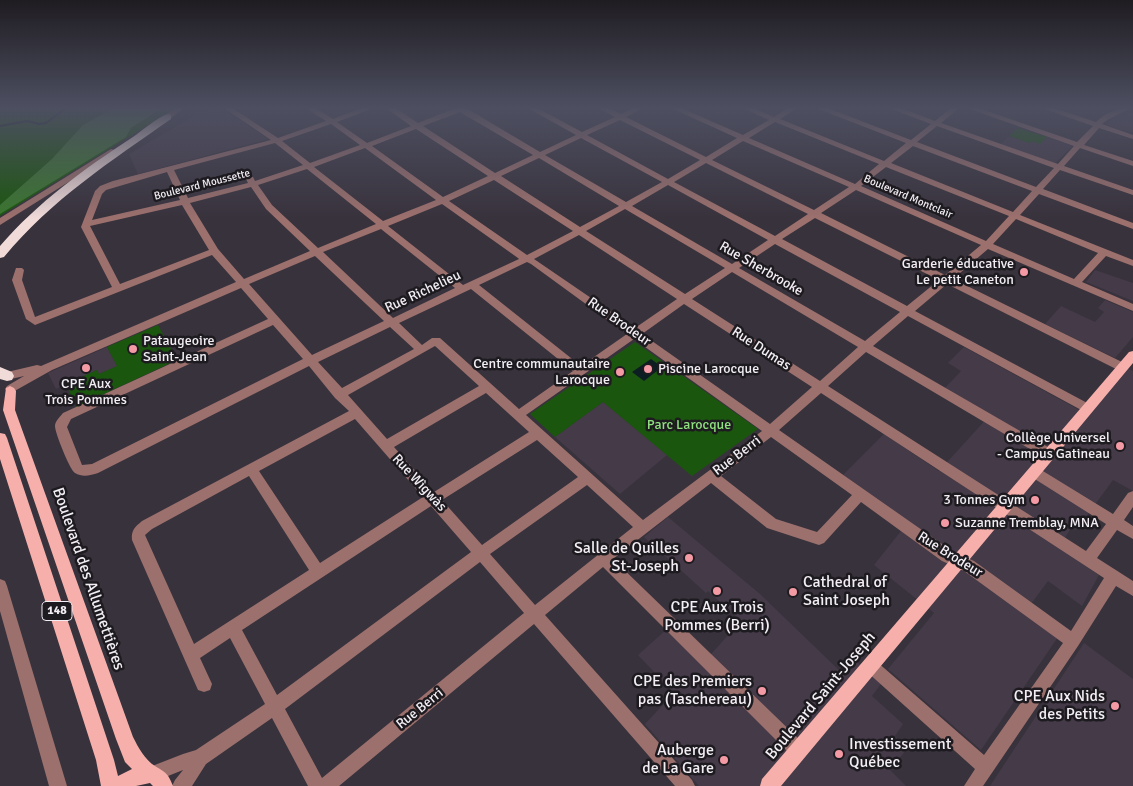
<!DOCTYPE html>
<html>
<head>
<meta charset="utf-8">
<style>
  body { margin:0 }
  canvas { display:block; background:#38323c }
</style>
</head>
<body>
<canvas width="1133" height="786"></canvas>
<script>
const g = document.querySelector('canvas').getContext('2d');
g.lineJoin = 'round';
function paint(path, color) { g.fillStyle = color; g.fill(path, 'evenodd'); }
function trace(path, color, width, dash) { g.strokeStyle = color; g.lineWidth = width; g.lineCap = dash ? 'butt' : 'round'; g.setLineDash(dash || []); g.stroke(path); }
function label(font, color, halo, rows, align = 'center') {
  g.font = font + ' Signika,sans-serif'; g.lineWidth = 5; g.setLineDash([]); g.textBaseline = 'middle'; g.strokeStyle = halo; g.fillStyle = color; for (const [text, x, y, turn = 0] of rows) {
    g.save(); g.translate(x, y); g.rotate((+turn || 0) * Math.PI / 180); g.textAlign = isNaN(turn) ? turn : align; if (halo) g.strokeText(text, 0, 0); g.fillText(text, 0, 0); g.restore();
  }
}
const built = new Path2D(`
  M215,108H222L268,139L138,174L129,154L194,116Z
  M1133,112V133L1106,125L1115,117Z
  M1009,136L1030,143L1032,141L1040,143L1047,137L1073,146L1055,163L1000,145Z
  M1095,270L1133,283V301L1086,282Z
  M1105,300L1133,312V337L1115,358L1045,324L1061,306L1095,322L1104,312L1098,308Z
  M107,347L117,366L99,374L97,370L56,389L48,373Z
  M964,347L1083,412L1123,366L1133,371V491L1113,480L1077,529L1072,526L1059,548L1099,575L1082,606L1048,581L1031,604L1058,637L981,750L888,669L934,613L874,565L901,531L843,475L884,434L939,471L990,415L945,388L961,371L948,363Z
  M603,402L667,455L620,494L555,437Z
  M668,517L760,594L843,674L856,661L881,684L872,696L903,724L895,736L907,749L890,770L906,786H699L645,724L674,693L638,655L667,629L702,664L741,621L708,591L706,593L644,537Z
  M1084,643L1133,679V786H990Z`);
const green = new Path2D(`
  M0,108H176L0,216Z
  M1018,128L1047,137L1040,144L1032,141L1030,143L1009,136Z
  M158,325L177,360L76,407L66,384L97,370L99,374L117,366L107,347Z
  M635,342L758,429L692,476L603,402L555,437L530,414Z`);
const forest = new Path2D(`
  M114,108H162L131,128L126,137L0,214V205L52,159L83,125Z`);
const water = new Path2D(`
  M651,359L662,367L644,381L632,372Z`);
const stream = new Path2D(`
  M0,126L27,121L39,124L46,123L66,108`);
const minor = new Path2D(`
  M176,108H184L162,125H156V121Z
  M224,108H232L278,138L326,121L306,108H315L333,119L362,108H373L337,122L367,143L411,126L386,108H395L418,123L456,108H466L540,152L576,135L528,108H537L582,132L615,117L599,108H608L621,114L633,108H643L626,117L706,157L737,138L671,108H681L743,135L769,120L743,108H753L774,117L788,108H797L780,119L884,161L906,143L816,108H827L911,140L931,124L889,108H900L935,121L951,108H959L941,123L1058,164L1074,146L967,108H978L1077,142L1093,126L1042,108H1053L1096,122C1105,113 1118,108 1131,108L1107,120L1102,124L1133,135V139L1099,128L1084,145L1133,161V166L1080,148L1064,166L1133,190V195L1060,170L1043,189L1133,223V229L1039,194L1020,215L1133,260V266L1106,256L1082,282L1133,304V311L988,249L953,279L1126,364L1127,367L1126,370H1118L947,284L915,311L1091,405L1093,408L1091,411H1083L908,316L873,346L1053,450L1055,454L1053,458L1049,459L1045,458L866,352L828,386L1086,551L1106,524L1030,476L1028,472L1030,468L1034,467L1038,468L1113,514L1128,493L1133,491V507L1124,520L1133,526V539L1117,530L1097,558L1133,581V596L1116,586L1078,646L983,786H964L975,769L866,671L863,666L866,661L871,658L876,661L984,755L1063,643L964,571L942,561L861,502L824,543L819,545L767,528L711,483L613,559L805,745L807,751L805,757L799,759L793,757L603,567L545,615L692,780L695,786H675L534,624L339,786H308L272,718L206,764L192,786H172L175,780L183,770L153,782L147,780L145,774L147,768L183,754L196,750L265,704L230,638L200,658L212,684L210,690L204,692L198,690L132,540C131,530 135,527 142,521L349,411L335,398L309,366L98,473C91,475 83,478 75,473C70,470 55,433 55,426C55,421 60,417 63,413L268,319L241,288L52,370L11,393L7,392L5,389L7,386L24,376L7,380L3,379L2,376L3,373L37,365L41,366L236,282L212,255L35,325L26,319L12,280L16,268H22L24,270L22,280L35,317L112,287L81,227L95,191L100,186L113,181L271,140ZM460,112L533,155L495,173L423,126ZM620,120L700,160L668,179L587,135ZM775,122L879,164L855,184L749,138ZM331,124L360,145L310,163L282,141ZM937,126L1054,168L1036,187L917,142ZM416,129L488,176L443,197L372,146ZM581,138L662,182L626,202L545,155ZM743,141L849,187L814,210L712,160ZM275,143L303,165L255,181L253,177H247L246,179L248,183L188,198L174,170ZM913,146L1032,191L1013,212L891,163ZM365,148L436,200L383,221L314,167ZM539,158L619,206L580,227L501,176ZM706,163L808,214L775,236L674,182ZM886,167L1009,216L986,241L861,186ZM307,169L376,224L318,248L272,205L258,185ZM167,172L180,200L92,220L102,194L106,190ZM494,180L573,231L527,255L449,201ZM668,185L768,240L732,264L632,206ZM251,187L266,209L310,251L244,279L218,249L190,203ZM856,190L981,245L945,275L821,213ZM442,204L518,258L519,259L463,285L388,226ZM182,205L209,250L120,284L90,226ZM625,209L725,268L685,294L586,231ZM815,218L939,280L907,306L782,239ZM1016,219L1098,253L1074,279L993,244ZM381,229L455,288L393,318L323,252ZM579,235L677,299L635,328L534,259ZM775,244L900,312L865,341L739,268ZM315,256L384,321L312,355L249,284ZM527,262L531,264L627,334L581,366L479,285ZM732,272L858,347L820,381L692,299ZM471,289L573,371L519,409L440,338H432L422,345L399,323ZM684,304L812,387L770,424L642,334ZM273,325L303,359L92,464L82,465L67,427L71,419ZM390,327L414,349L342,388L318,362ZM634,339L762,431L643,520L526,415ZM435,346L479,386L387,439L348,395ZM486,393L529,432L434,492L394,447ZM821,393L1104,578L1071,631L974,561L952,551L779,430ZM355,419L423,497L320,563L259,471ZM771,437L852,495L817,532L776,519L721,476ZM537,440L578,477L482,545L442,500ZM249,476L309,570L194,644L145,535L152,529ZM587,485L633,527L535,605L490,554ZM431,506L471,552L277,695L242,630ZM480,562L524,613L322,778L285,709Z
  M111,149L118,151L0,225V218Z
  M0,579L5,581L7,586L67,786H49L0,611Z`);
const major = new Path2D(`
  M1133,351V363L781,786H760L762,779L1129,352Z
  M10,386L14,388L16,391L15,410L133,737C138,747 145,760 155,766C166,773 168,773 173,786H153L150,783L136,786H101L96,760L0,459V433L5,434L7,438L114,760L118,776L132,769L125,762L116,739L3,410L6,388Z`);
const highway = new Path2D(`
  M168,114L171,115V119C111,161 51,200 4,257L0,258V246C38,202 84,169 133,137C143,130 156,118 168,114Z
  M0,367L12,372L14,376L12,380L7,381L0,379Z`);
const markers = [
  [1024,272,5,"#f49aa5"],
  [133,349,5,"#f49aa5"],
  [86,368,5,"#f49aa5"],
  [648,369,5,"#f49aa5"],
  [620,372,5,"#f49aa5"],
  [1120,446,5,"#f49aa5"],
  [1035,500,5,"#f49aa5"],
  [945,523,5,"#f49aa5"],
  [689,558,5,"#f49aa5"],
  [717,591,5,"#f49aa5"],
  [793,592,5,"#f49aa5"],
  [762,691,5,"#f49aa5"],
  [1115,706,5,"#f49aa5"],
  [839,754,5,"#f49aa5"],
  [724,760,5,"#f49aa5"]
];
const farStreetnames = [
  ["Boulevard Moussette",202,185,-14],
  ["Boulevard Montclair",908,197,23]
];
const shields = [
  [57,611,30]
];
const shieldNames = [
  ["148",57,611]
];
const poiNames = [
  ["Garderie éducative",1014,264],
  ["Le petit Caneton",1014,280],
  ["Pataugeoire",143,341,"left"],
  ["Saint-Jean",143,357,"left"],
  ["Centre communautaire",610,364],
  ["Larocque",610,380],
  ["Piscine Larocque",658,369,"left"],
  ["CPE Aux",86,384,"center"],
  ["Trois Pommes",86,400,"center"],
  ["Collège Universel",1110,438],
  ["- Campus Gatineau",1110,454],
  ["3 Tonnes Gym",1025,500],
  ["Suzanne Tremblay, MNA",955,523,"left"]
];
const streetNames = [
  ["Rue Sherbrooke",761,269,30],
  ["Rue Richelieu",423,292,-25],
  ["Rue Brodeur",619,322,35],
  ["Rue Dumas",761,349,33],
  ["Rue Berri",737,456,-37],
  ["Rue Wìgwàs",419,483,47],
  ["Rue Brodeur",950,555,32],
  ["Rue Berri",420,709,-39]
];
const parkNames = [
  ["Parc Larocque",689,425]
];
const nearPoinames = [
  ["Salle de Quilles",679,549],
  ["St-Joseph",679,567],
  ["Cathedral of",803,583,"left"],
  ["Saint Joseph",803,601,"left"],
  ["CPE Aux Trois",717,608,"center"],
  ["Pommes (Berri)",717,626,"center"],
  ["CPE des Premiers",752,682],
  ["pas (Taschereau)",752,700],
  ["CPE Aux Nids",1105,697],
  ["des Petits",1105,715],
  ["Investissement",849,745,"left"],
  ["Québec",849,763,"left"],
  ["Auberge",714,751],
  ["de La Gare",714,769]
];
const nearStreetnames = [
  ["Boulevard des Allumettières",88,579,71],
  ["Boulevard Saint-Joseph",821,696,-50]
];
paint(built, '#443a48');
paint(green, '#1b560e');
paint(forest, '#3a762e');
paint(water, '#0d1e23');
trace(stream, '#0d1e23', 2);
paint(minor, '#9c706d');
paint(major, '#f6afaa');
paint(highway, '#f1dbd9');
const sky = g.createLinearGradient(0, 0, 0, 219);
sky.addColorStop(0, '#1f1c21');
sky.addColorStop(0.49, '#4d4f61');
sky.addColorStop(1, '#4d4f6100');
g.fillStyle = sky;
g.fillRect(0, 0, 1133, 219);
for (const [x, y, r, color] of markers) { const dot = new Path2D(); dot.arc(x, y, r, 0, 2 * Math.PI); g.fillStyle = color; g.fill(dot); trace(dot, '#1e1b20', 2); }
label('11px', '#f2eef4', '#1e1b20', farStreetnames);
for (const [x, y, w] of shields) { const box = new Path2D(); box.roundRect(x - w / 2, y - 9.5, w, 19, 4); g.fillStyle = '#1e1b20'; g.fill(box); trace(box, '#f2eef4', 1); }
label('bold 12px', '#f2eef4', null, shieldNames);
label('14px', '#f2eef4', '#1e1b20', poiNames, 'right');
label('14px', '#f2eef4', '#1e1b20', streetNames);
label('14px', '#8fe17f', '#1e1b20', parkNames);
label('16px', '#f2eef4', '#1e1b20', nearPoinames, 'right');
label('16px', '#f2eef4', '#1e1b20', nearStreetnames);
</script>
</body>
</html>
